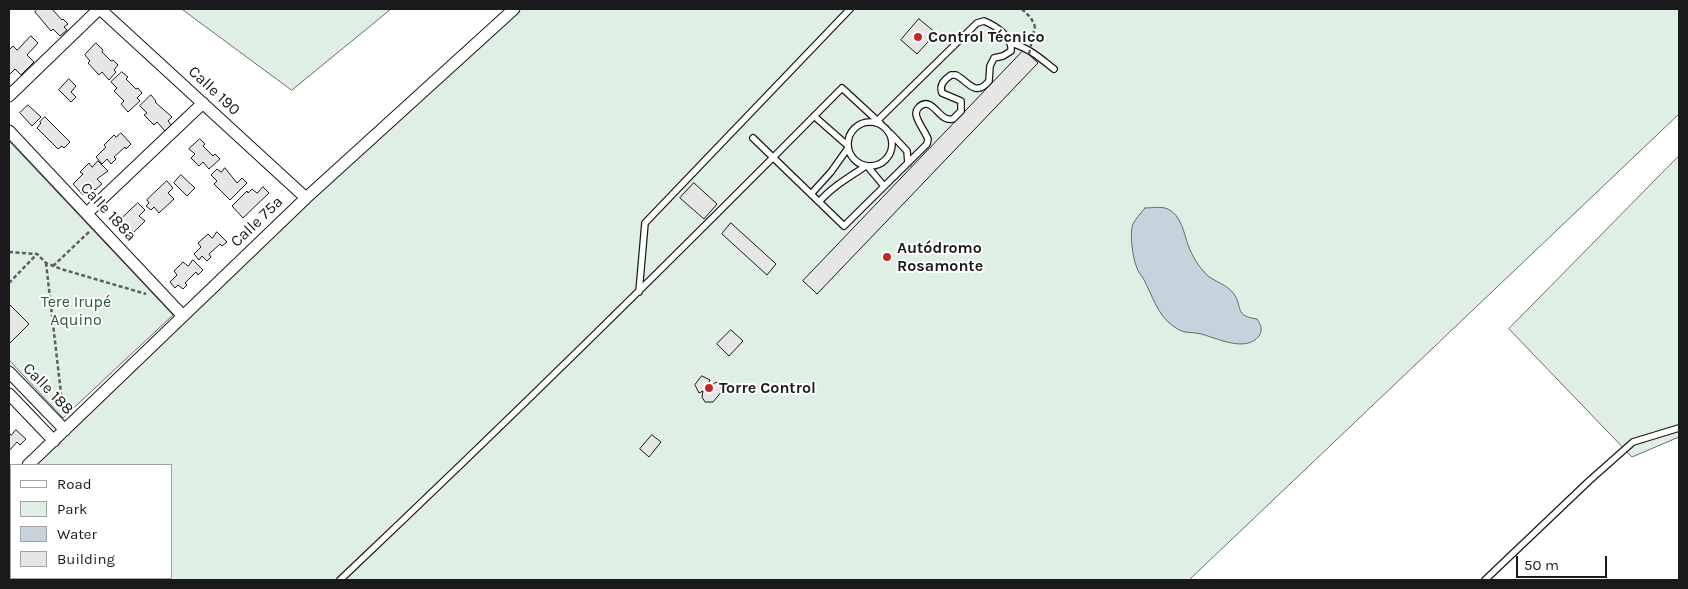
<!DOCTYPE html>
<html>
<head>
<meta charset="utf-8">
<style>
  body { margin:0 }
  #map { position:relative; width:1688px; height:589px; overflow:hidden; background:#fff; font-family:Karla,sans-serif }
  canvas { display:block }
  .frame { position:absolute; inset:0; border:10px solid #1a1a1a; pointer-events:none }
  .legend { position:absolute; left:10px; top:464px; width:162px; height:115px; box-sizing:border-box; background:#fff; border:1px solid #a3a3a3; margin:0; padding:6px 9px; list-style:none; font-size:15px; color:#1a1a1a }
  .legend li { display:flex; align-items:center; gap:10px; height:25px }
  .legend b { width:25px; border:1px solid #a3a3a3 }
  .scale { position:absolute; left:1516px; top:556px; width:91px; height:22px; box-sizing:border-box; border:2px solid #1a1a1a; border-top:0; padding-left:6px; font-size:15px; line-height:18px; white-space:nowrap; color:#1a1a1a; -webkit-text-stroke:4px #fff; paint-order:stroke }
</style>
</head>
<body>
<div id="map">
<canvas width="1688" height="589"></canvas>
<div class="frame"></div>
<ul class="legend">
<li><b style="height:6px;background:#fff"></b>Road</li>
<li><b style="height:14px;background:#e0efe3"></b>Park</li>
<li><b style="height:14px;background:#c6d2dc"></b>Water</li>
<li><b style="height:14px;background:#e6e6e6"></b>Building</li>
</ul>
<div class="scale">50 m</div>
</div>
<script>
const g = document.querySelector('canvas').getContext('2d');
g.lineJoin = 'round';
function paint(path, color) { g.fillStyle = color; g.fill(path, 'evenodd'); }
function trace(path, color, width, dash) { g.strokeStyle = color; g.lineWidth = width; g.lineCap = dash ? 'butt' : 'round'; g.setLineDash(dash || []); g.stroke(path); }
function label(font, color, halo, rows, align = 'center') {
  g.font = font + ' Karla,sans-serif'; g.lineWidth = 4; g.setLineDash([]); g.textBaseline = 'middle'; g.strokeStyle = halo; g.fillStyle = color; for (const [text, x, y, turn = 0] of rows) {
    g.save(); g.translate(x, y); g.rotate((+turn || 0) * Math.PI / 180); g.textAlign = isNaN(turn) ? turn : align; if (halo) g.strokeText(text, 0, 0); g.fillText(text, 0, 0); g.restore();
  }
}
const green = new Path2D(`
  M182,9H391L292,90Z
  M508,9H1679V114L1189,580H9V484L11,482V578H171V465H28Z
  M9,141L173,315L63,418L9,360Z
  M1679,156V437L1632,457L1509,329Z`);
const water = new Path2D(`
  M1145,208C1152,208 1161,206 1168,209C1181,215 1184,233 1188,245C1192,255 1198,266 1206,274C1214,282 1227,284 1234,294C1243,307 1234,316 1257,319C1261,325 1263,330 1259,336C1246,353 1217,338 1201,334C1189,331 1185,335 1173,326C1157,315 1152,294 1143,278C1141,275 1138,272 1137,268C1133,260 1129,232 1133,224C1136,218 1141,213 1145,208Z`);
const building = new Path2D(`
  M38,9H52L62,20L63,19L68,24L64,27L67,30L60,36L53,29L51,31L35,12Z
  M919,19L936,33L917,54L901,40Z
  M31,36L38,43L27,55L34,62L21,75L15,69L9,75V50L13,46L17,50Z
  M96,43L103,50L102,52L111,61L113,60L118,65L114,70L116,72L109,80L102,72L99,75L88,63L90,61L85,55Z
  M1024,50L1038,63L817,294L814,291L803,281Z
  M122,72L128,77L126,79L136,89L138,88L142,93L137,98L140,101L128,112L121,104L124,101L114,91L117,88L111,82Z
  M69,79L76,86L71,92L76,97L71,102L59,90Z
  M151,95L156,101L155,102L172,117L168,121L171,125L165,131L157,122L154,125L144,115L147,113L140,106Z
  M28,105L41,117L32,126L20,113Z
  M45,117L70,142L64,148L62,146L58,149L37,128L41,123L40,122Z
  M121,133L131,144L126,149L125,147L114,157L116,159L111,164L107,159L102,164L96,157L106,147L104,145L114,135L116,137Z
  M200,139L205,144L203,146L213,156L215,154L220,159L209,169L203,162L199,166L191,158L195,154L189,149Z
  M98,161L108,171L97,179L102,184L95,190L92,187L83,195L73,184L83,174L80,172L89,163L92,167Z
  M225,168L237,183L242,178L247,183L230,200L214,184L217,181L211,175L217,169L221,172Z
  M181,175L195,188L187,196L174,183Z
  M167,181L173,188L168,193L174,199L159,213L154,207L151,210L146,206L149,203L147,200Z
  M694,183L717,204L704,219L680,198Z
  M263,187L269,193L243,218L232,206L247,191L248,193L252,189L257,193Z
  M138,203L145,210L139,216L145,221L131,235L125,230L122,233L118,229L121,225L118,222Z
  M731,223L776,264L767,275L722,234Z
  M217,232L227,242L222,246L220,244L209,254L211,257L207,261L202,256L199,260L194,254L201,247L198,243L208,234L212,238Z
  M193,260L203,270L198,275L196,272L185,283L187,285L183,289L178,285L175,288L170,282L177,275L174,271L183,262L188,266Z
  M9,304L29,324L9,344Z
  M731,330L743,341L729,356L717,344Z
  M702,376L710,380L708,384L711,386L716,382L720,385L722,391L713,402H705L702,397L703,391L699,393L695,385Z
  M16,430L26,439L20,445L17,442L9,451V433L11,435Z
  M652,435L661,442L649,457L640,449Z`);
const path = new Path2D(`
  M1022,9L1031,18L1035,26
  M9,252L37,254L46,263L61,269L146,294
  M46,263L63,411
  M53,266L90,231
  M9,283L37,254`);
const service = new Path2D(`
  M1010,43C1028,47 1040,58 1054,69
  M814,116L847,145
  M848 144a22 22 0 1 1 44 0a22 22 0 1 1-44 0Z
  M891,134L907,151L908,163
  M753,138L844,226L927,144L928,139C925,131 917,122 916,114C916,111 917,109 919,107C930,97 937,114 945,118C949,120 949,119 953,119L961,111V101L942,93C939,85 944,80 951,75H956C968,81 975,98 989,81L990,66L994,58L1003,56L1011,51C1013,37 996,26 984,21L977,23L877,121
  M868,167L884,186
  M811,194L831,172L848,148
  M819,202C832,187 849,177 866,166
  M639,292L645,223L850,9
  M340,580C510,419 677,255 842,88L881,124
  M1485,580L1589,481L1633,442L1679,428`);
const minor = new Path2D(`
  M100,9L306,198
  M9,96L99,9
  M9,131L183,316
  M87,213L203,103
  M9,372L65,430
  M9,394L54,441
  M28,465L306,198L514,9
  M9,484L11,482`);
const pathBridge = new Path2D(`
  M1029,54L1035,26`);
const markers = [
  [918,37,5,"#c62828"],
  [887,257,5,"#c62828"],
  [709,388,5,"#c62828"]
];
const poiNames = [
  ["Control Técnico",928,37],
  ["Autódromo",897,248],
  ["Rosamonte",897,266],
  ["Torre Control",719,388]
];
const streetNames = [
  ["Calle 190",214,91,43],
  ["Calle 188a",108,212,47],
  ["Calle 75a",257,222,-44],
  ["Calle 188",48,389,46]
];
const parkNames = [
  ["Tere Irupé",76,302],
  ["Aquino",76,320]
];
paint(green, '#e0efe3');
trace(green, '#6a6a6a', 1);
paint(water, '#c6d2dc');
trace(water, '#6a6a6a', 1);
paint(building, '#e6e6e6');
trace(building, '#1a1a1a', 1);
trace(service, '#1a1a1a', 8);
trace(minor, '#1a1a1a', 13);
trace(path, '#5f5f5f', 2.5, [4, 2.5]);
trace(service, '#fff', 5.5);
trace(minor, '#fff', 11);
trace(pathBridge, '#5f5f5f', 2.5, [4, 2.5]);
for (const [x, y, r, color] of markers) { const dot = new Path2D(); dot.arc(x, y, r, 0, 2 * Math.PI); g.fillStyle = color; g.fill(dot); trace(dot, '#fff', 2); }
label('bold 16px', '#1a1a1a', '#fff', poiNames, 'left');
label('16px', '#1a1a1a', '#fff', streetNames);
label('16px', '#2b5a34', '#fff', parkNames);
</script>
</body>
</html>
